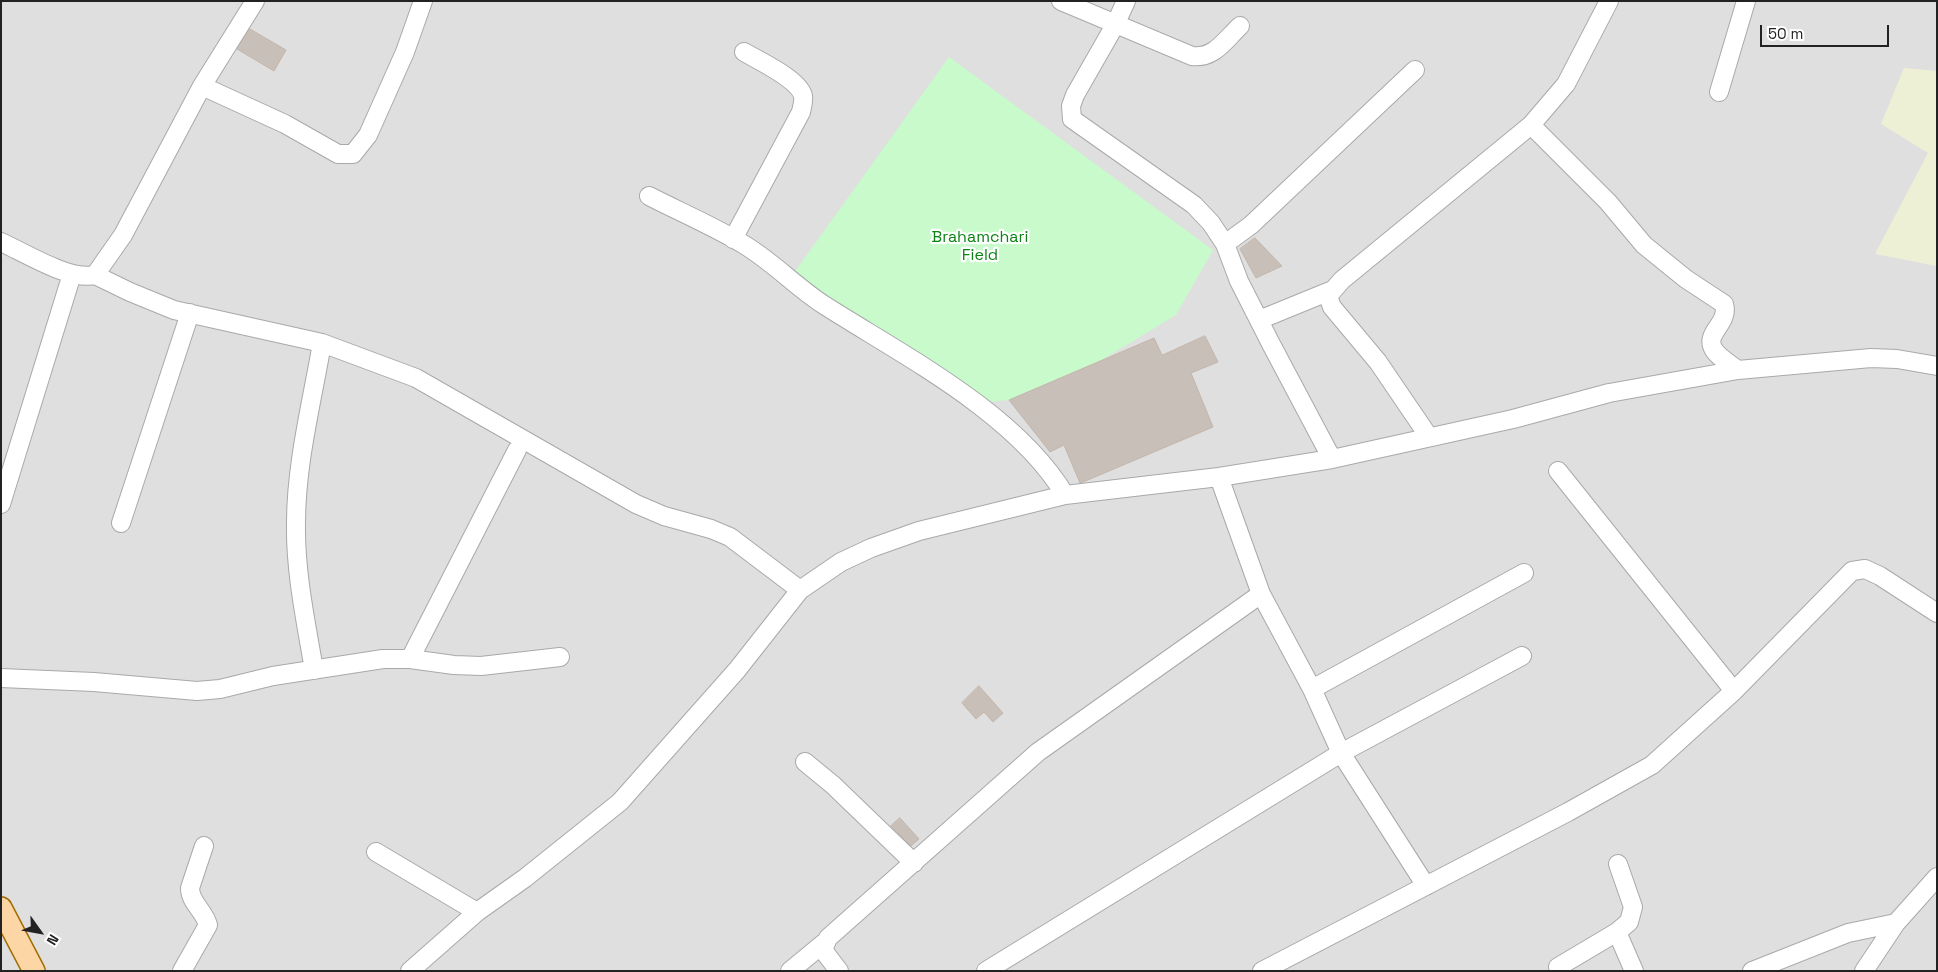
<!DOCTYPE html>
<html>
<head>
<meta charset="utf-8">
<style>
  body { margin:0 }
  #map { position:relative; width:1938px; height:972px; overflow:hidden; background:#f2efe9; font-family:"Space Grotesk",sans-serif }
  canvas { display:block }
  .frame { position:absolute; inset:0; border:2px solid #222; pointer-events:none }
  .north { position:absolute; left:15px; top:907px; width:50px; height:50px; -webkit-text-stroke:4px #fff; paint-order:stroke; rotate:122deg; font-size:14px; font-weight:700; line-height:20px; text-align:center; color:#222 }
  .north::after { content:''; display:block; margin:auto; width:18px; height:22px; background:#222; clip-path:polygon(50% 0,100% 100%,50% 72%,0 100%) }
  .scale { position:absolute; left:1760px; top:25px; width:129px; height:22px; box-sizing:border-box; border:2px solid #222; border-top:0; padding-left:6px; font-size:15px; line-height:18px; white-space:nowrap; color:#222; -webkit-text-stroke:4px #fff; paint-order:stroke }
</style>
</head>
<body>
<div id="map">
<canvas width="1938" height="972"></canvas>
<div class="frame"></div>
<div class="north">N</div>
<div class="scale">50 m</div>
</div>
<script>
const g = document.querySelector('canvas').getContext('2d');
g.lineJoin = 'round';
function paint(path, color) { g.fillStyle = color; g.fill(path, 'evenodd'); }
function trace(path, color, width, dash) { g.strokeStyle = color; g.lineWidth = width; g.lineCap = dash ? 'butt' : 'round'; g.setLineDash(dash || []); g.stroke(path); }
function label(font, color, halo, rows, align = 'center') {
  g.font = font + ' "Space Grotesk",sans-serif'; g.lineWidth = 4.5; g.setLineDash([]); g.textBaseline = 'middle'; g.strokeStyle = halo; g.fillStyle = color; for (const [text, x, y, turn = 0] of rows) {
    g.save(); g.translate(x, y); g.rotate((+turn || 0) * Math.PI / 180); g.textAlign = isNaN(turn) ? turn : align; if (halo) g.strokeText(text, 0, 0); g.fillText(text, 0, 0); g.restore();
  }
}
const residential = new Path2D(`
  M1,1H1937V971H1Z`);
const farmland = new Path2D(`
  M1904,68L1937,71V266L1875,254L1928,153L1881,124Z`);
const park = new Path2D(`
  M949,57L1213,250L1176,315L1102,360L1009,400L978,403L788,281Z`);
const building = new Path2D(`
  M250,29L286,50L274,71L237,49Z
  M1255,238L1282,266L1256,278L1240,249Z
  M1205,336L1218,362L1191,373L1213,427L1083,482L1080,483L1064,445L1050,452L1009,400L1154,338L1162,355Z
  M979,686L1003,713L993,722L984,712L976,719L962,703Z
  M900,818L919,839L911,846L891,826Z`);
const minor = new Path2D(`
  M1061,1L1192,56C1214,59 1225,40 1240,26
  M1126,1L1115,25L1075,95L1071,106L1072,119L1194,205L1211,223L1225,244L1239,281L1271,344L1332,459
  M202,86L285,124L338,154H353L368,135L405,52L423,1
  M1719,92L1746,1
  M1531,125L1608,202L1644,245L1686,279L1724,304C1730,324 1703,333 1714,350C1719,358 1730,364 1738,370
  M649,196C680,212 713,226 743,244C772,261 796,287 824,305C904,356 1016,413 1065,495
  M733,239L801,112C802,107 804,101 803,96C799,79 759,61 744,52
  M1,242C25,253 70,281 95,275L123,235L202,86L255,1
  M1225,244L1251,225L1415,70
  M95,275L130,292L174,310L322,343L416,378L636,504L664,516L711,529L730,537L800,590
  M1259,320L1330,291
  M1429,437L1378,362L1332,307L1328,296L1342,280L1531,125L1566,84L1609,1
  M1558,471L1734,691
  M1219,477L1261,594L1312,689L1341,753L1426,886
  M1,504L72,274
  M121,523L190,313
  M410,659L517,450
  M314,670C306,622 295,572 296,523C296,463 312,402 322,343
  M1,678L94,682L197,691L220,689L273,676L383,659H410L454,665L481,666L560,657
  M1312,689L1524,573
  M805,762L833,785L914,863
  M376,852L477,912
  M1618,864L1633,907L1629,922L1617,932L1634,971
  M1558,967L1617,932
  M182,971L208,925C204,910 190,903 190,888L204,846
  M410,971L477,912L525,878L620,802L737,670L800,590L841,562L871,548L919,531L1065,495L1219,477L1332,459L1513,419L1609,393L1738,370L1871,358L1897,359L1937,366
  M790,971L824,943
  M839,971L823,950L828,938L1038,752L1261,594
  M986,971L1341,753L1522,656
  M1262,971L1568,812L1652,765L1734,691L1852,571L1865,569L1880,576L1937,613
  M1752,971L1848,933L1896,923
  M1864,971L1896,923L1937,877`);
const major = new Path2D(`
  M1,908L34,971`);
const parkNames = [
  ["Brahamchari",980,238],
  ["Field",980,256]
];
paint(residential, '#e0dfdf');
paint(farmland, '#eef0d5');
paint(park, '#c8facc');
paint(building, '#c7bfb8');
trace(building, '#c4b6ab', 1);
trace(minor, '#a9a9a9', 20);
trace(major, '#a06b00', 24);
trace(minor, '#fff', 18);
trace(major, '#fcd6a4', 21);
label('16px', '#0c8416', '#fff', parkNames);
</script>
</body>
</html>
